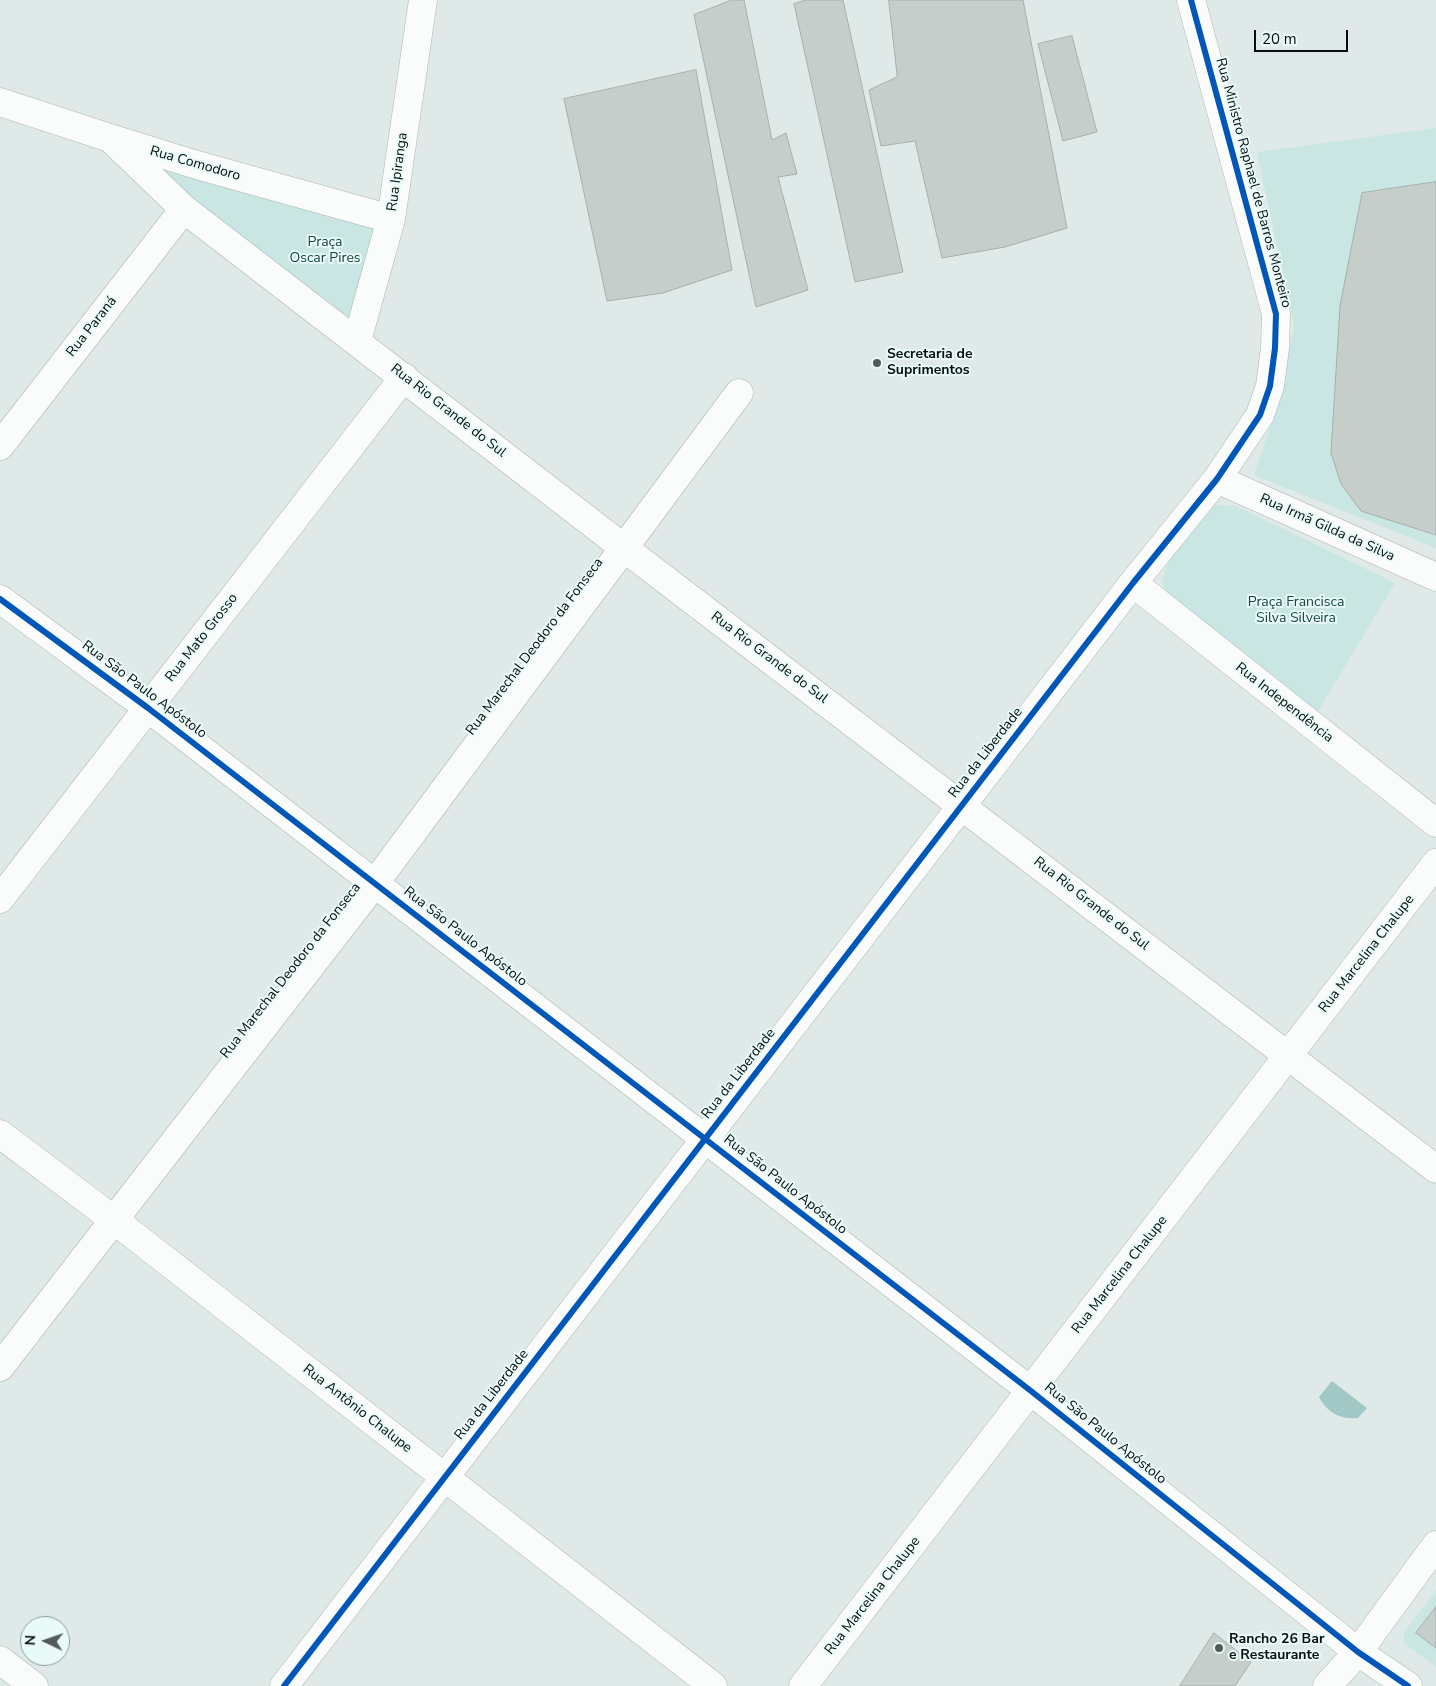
<!DOCTYPE html>
<html>
<head>
<meta charset="utf-8">
<style>
  body { margin:0 }
  #map { position:relative; width:1436px; height:1686px; overflow:hidden; background:#dfeae8; font-family:"Nunito Sans",sans-serif }
  canvas { display:block }
  .north { position:absolute; left:20px; top:1616px; width:50px; height:50px; box-sizing:border-box; background:#e8fbf9; border:1px solid #8e9c9b; border-radius:50%; rotate:273deg; font-size:14px; font-weight:700; line-height:20px; text-align:center; color:#080e0d }
  .north::after { content:''; display:block; margin:auto; width:18px; height:22px; background:#535b5a; clip-path:polygon(50% 0,100% 100%,50% 72%,0 100%) }
  .scale { position:absolute; left:1254px; top:30px; width:94px; height:22px; box-sizing:border-box; border:2px solid #080e0d; border-top:0; padding-left:6px; font-size:15px; line-height:18px; white-space:nowrap; color:#080e0d; -webkit-text-stroke:4px #e8fbf9; paint-order:stroke }
</style>
</head>
<body>
<div id="map">
<canvas width="1436" height="1686"></canvas>
<div class="north">N</div>
<div class="scale">20 m</div>
</div>
<script>
const g = document.querySelector('canvas').getContext('2d');
g.lineJoin = 'round';
function paint(path, color) { g.fillStyle = color; g.fill(path, 'evenodd'); }
function trace(path, color, width, dash) { g.strokeStyle = color; g.lineWidth = width; g.lineCap = dash ? 'butt' : 'round'; g.setLineDash(dash || []); g.stroke(path); }
function label(font, color, halo, rows, align = 'center') {
  g.font = font + ' "Nunito Sans",sans-serif'; g.lineWidth = 4; g.setLineDash([]); g.textBaseline = 'middle'; g.strokeStyle = halo; g.fillStyle = color; for (const [text, x, y, turn = 0] of rows) {
    g.save(); g.translate(x, y); g.rotate((+turn || 0) * Math.PI / 180); g.textAlign = isNaN(turn) ? turn : align; if (halo) g.strokeText(text, 0, 0); g.fillText(text, 0, 0); g.restore();
  }
}
const green = new Path2D(`
  M1436,128V548L1254,475L1280,398L1294,325L1257,152Z
  M153,168L376,221L354,325Z
  M1215,505L1236,506L1395,583L1317,713L1170,604L1162,581L1169,560Z
  M1436,1590V1607L1416,1633L1436,1648V1667L1404,1643V1632Z`);
const water = new Path2D(`
  M1332,1381L1367,1408L1358,1418C1341,1420 1327,1413 1319,1397Z`);
const building = new Path2D(`
  M732,0H744L772,140L786,133L797,174L778,177L808,290L756,307L694,15Z
  M806,0H843L903,272L855,282L794,4Z
  M889,0H1023L1067,228L1005,247L942,258L915,141L881,146L869,90L897,77Z
  M1072,36L1097,132L1063,141L1038,44Z
  M696,70L732,270L663,293L607,301L564,99Z
  M1436,182V535L1361,511L1341,484L1331,453L1340,306L1362,193Z
  M1436,1607V1648L1416,1633Z
  M1214,1633L1251,1662L1235,1686H1180Z`);
const minor = new Path2D(`
  M0,102L110,138L197,165L391,219
  M110,138L184,209L624,548L1436,1169
  M357,341L391,219L423,0
  M0,446L184,209
  M1217,479L1436,577
  M1133,583L1436,823
  M0,599L148,708L1031,1391L1358,1652L1408,1686
  M0,899L404,377
  M0,1134L114,1220L713,1686
  M0,1367L375,883L739,393
  M0,1660L34,1686
  M284,1686L1133,583L1217,479L1260,415L1270,386L1275,348L1276,314L1191,0
  M803,1686L1436,863
  M1327,1686L1358,1652L1436,1545`);
const cycleway = new Path2D(`
  M0,599L148,708L1031,1391L1358,1652L1408,1686
  M284,1686L1133,583L1217,479L1260,415L1270,386L1275,348L1276,314L1191,0`);
const markers = [
  [877,363,5,"#535b5a"],
  [1219,1648,5,"#535b5a"]
];
const streetNames = [
  ["Rua Comodoro",195,164,16],
  ["Rua Ipiranga",398,172,-82],
  ["Rua Ministro Raphael de Barros Monteiro",1253,183,75],
  ["Rua Paraná",92,327,-52],
  ["Rua Rio Grande do Sul",448,411,38],
  ["Rua Irmã Gilda da Silva",1327,528,24],
  ["Rua Mato Grosso",202,638,-52],
  ["Rua Marechal Deodoro da Fonseca",535,647,-53],
  ["Rua Rio Grande do Sul",769,658,37],
  ["Rua São Paulo Apóstolo",144,690,37],
  ["Rua Independência",1284,703,38],
  ["Rua da Liberdade",986,753,-52],
  ["Rua Rio Grande do Sul",1091,904,38],
  ["Rua São Paulo Apóstolo",465,937,38],
  ["Rua Marcelina Chalupe",1367,954,-52],
  ["Rua Marechal Deodoro da Fonseca",291,971,-52],
  ["Rua da Liberdade",739,1074,-52],
  ["Rua São Paulo Apóstolo",785,1185,38],
  ["Rua Marcelina Chalupe",1120,1275,-52],
  ["Rua da Liberdade",492,1395,-52],
  ["Rua Antônio Chalupe",357,1409,38],
  ["Rua São Paulo Apóstolo",1105,1434,39],
  ["Rua Marcelina Chalupe",873,1596,-52]
];
const parkNames = [
  ["Praça",325,243],
  ["Oscar Pires",325,259],
  ["Praça Francisca",1296,603],
  ["Silva Silveira",1296,619]
];
const poiNames = [
  ["Secretaria de",887,355],
  ["Suprimentos",887,371],
  ["Rancho 26 Bar",1229,1640],
  ["e Restaurante",1229,1656]
];
paint(green, '#c9e6e2');
paint(water, '#a2c8c5');
paint(building, '#c6cecc');
trace(building, '#a7afae', 1);
trace(minor, '#aeb5b4', 29);
trace(minor, '#fafcfc', 28);
trace(cycleway, '#0057b8', 6);
for (const [x, y, r, color] of markers) { const dot = new Path2D(); dot.arc(x, y, r, 0, 2 * Math.PI); g.fillStyle = color; g.fill(dot); trace(dot, '#e8fbf9', 2); }
label('14px', '#080e0d', '#e8fbf9', streetNames);
label('14px', '#164542', '#e8fbf9', parkNames);
label('bold 14px', '#080e0d', '#e8fbf9', poiNames, 'left');
</script>
</body>
</html>
